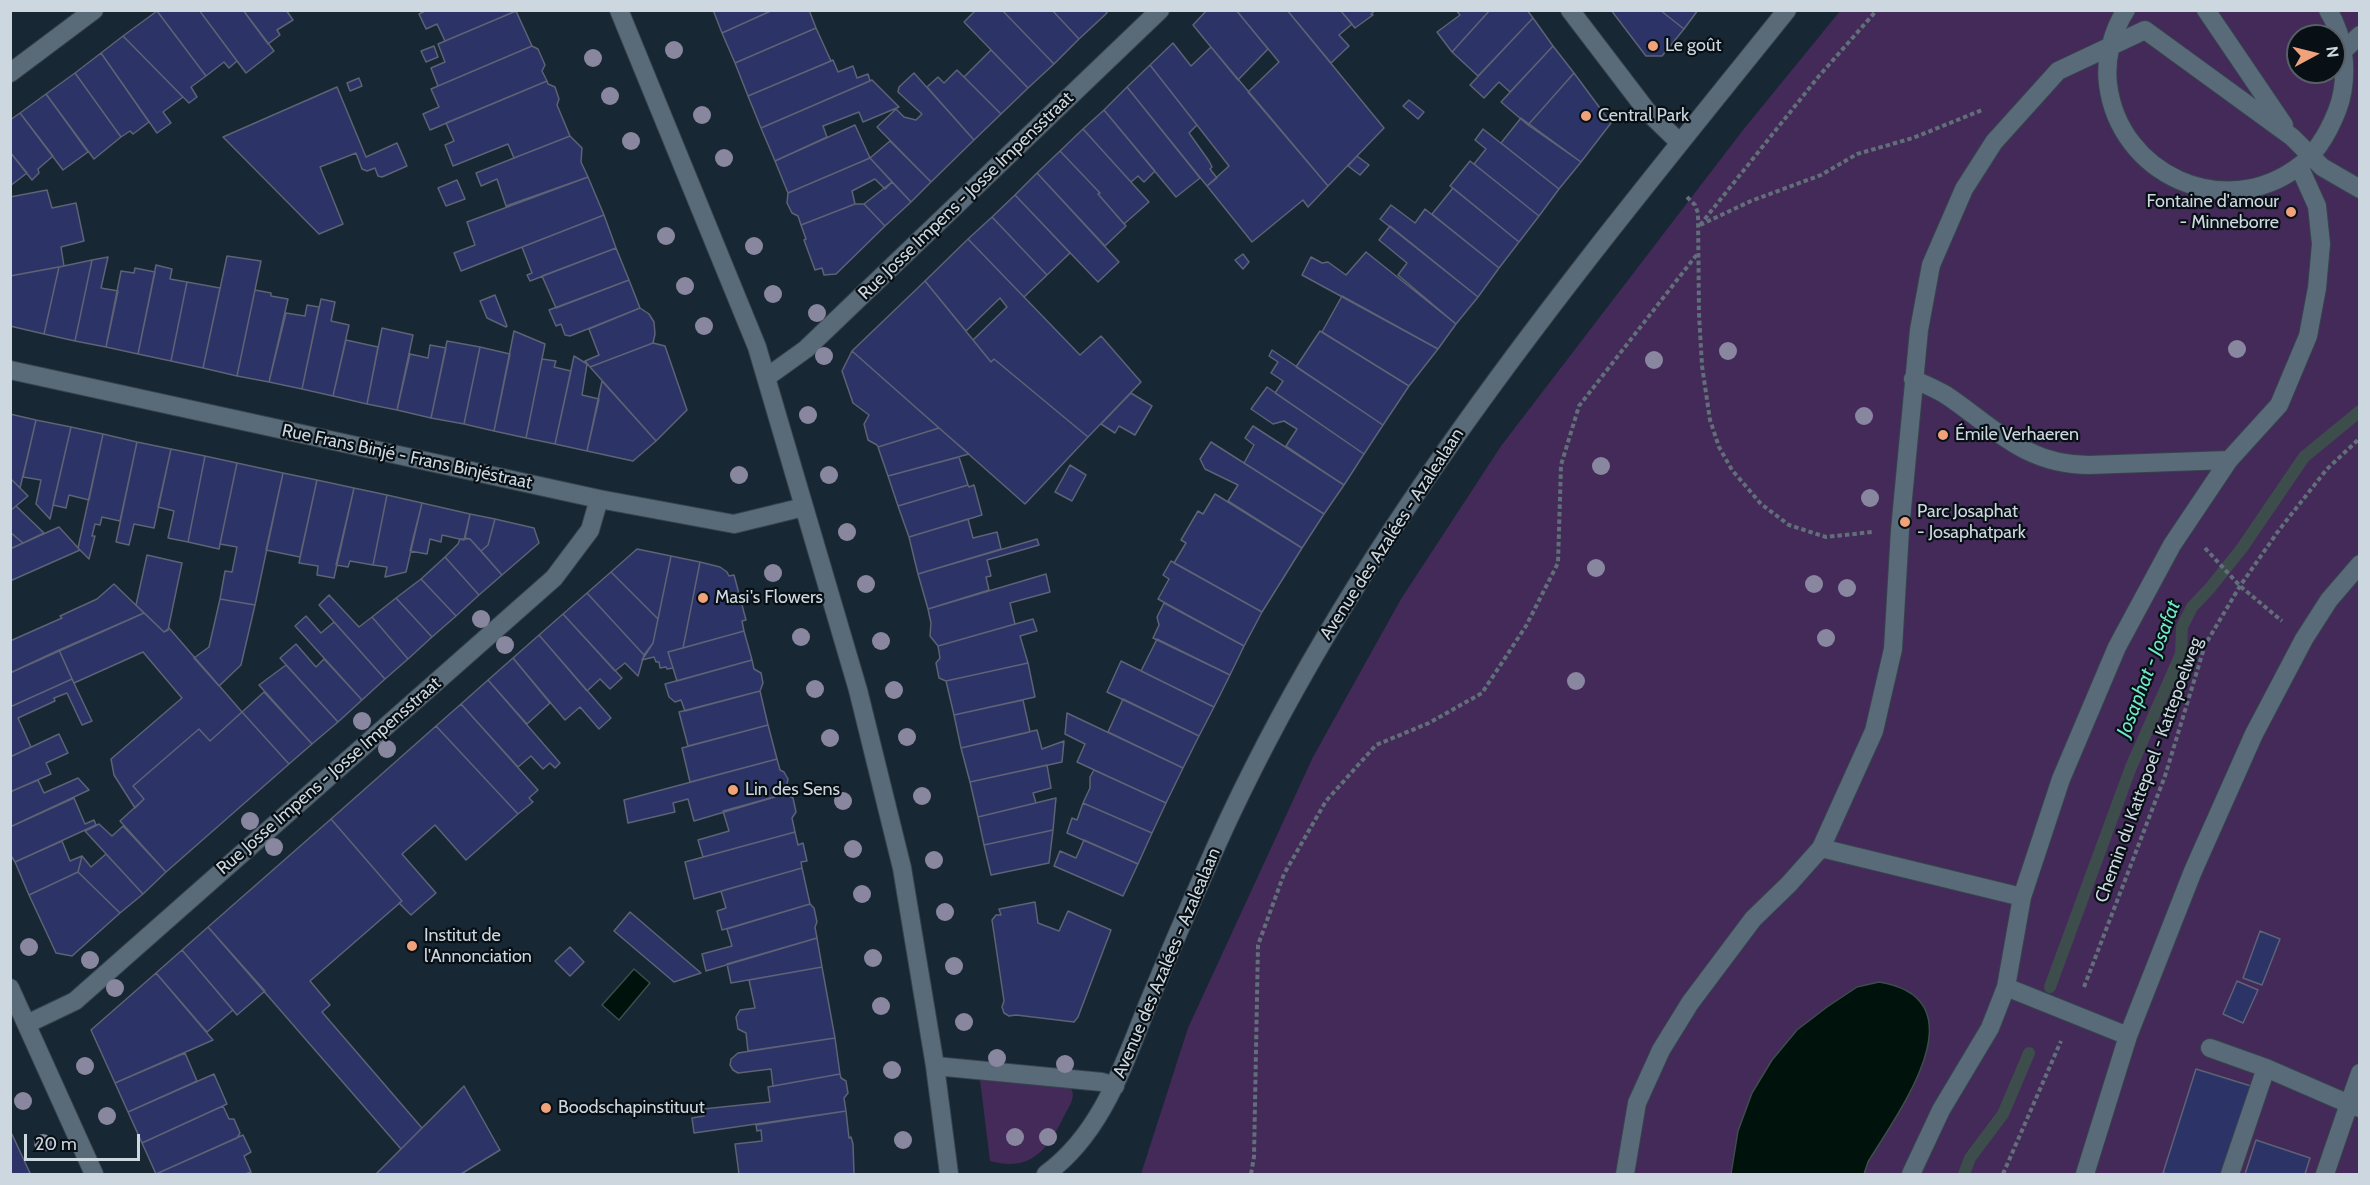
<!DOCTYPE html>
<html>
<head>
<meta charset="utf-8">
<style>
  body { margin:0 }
  #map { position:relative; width:2370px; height:1185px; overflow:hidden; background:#172733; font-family:Cabin,sans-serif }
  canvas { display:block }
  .frame { position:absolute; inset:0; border:12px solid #ccd7df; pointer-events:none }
  .north { position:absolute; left:2286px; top:24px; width:60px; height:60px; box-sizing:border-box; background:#080f15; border:2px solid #565f66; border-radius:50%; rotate:83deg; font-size:16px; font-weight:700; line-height:24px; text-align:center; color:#ccd7df }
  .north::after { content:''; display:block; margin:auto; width:21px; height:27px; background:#f0a27a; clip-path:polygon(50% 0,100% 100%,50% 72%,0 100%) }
  .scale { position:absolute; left:24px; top:1134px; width:116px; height:27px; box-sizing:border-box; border:3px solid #ccd7df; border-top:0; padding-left:8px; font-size:18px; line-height:21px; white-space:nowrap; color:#ccd7df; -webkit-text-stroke:4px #080f15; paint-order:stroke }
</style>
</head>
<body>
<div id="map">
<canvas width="2370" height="1185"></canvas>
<div class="frame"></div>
<div class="north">N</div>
<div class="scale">20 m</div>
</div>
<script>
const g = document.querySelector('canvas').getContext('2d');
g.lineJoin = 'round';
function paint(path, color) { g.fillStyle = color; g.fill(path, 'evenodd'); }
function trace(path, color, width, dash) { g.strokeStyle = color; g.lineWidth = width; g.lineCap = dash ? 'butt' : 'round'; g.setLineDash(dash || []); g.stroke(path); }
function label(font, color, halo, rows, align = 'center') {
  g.font = font + ' Cabin,sans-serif'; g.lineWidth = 4.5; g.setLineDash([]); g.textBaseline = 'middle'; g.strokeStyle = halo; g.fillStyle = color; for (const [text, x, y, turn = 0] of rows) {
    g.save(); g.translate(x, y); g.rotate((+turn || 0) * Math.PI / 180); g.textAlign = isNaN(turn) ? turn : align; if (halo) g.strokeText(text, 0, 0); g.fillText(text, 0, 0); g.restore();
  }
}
const green = new Path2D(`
  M1840,11H2359V1174H1141L1188,1028L1313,757L1401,599L1501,446L1743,130ZM2298,36H2334V72H2298Z
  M980,1080L1071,1088C1076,1097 1070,1105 1065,1114C1049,1148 1032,1173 990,1161Z`);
const water = new Path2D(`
  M634,969L650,983L619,1020L602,1005Z
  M1879,982C1984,999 1897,1114 1868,1162L1864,1174H1731L1738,1131L1752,1093L1772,1060L1797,1030L1827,1007L1857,987Z`);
const stream = new Path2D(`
  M2050,987L2131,767L2181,654L2182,627L2192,607L2210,588L2242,548L2304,457L2360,411
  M1964,1174L1970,1158L2003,1114L2029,1053`);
const building = new Path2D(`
  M199,10L237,61L229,68L224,62L206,76L157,11Z
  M199,10H243L274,51L246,73Z
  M243,10H286L293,20L277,30L280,35L268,44Z
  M427,10H516V11L445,41L437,24L426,29L419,14Z
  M713,10H773L722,33Z
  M773,10H809L816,28L735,63L722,33Z
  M1002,10H1052L1079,39L1054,64Z
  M1002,10L1054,64L1028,88L964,22L976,10Z
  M1052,10H1105L1107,13L1079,39Z
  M1207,10H1236L1268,49L1238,80L1193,25Z
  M1236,10H1287L1384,128L1328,186L1248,92L1279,62Z
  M1287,10H1340L1352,24L1339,35L1349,46L1331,63Z
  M1340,10H1376L1371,14L1373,15L1355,28Z
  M1456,10H1490L1452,52L1437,32L1460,15Z
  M1490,10H1527L1533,18L1478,76L1452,52Z
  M1611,10H1660L1684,29L1662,56H1646Z
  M1660,10H1698L1684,29Z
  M157,11L206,76L191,87L197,97L189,103L123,36Z
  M516,11L532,46L438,86L431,68L445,62L438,44Z
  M1533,18L1553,46L1510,92L1499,82L1484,98L1470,85Z
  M816,28L831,61L748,96L735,63Z
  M123,36L183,97L163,112L171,123L157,133L101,53Z
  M1173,43L1191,66L1211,47L1328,186L1308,207L1303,200L1252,242L1207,186L1229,166L1150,65Z
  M434,46L438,57L426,62L421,51Z
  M532,46L538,49L545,65L542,71L547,81L430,130L423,114L439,107L431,89Z
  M1553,46L1574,73L1528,125L1501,102Z
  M991,50L1028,88L1001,114L964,77Z
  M101,53L149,122L133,134L130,131L121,137L75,73Z
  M833,60L838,72L853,66L857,78L868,74L870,81L761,128L748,96Z
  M1150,65L1197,125L1189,133L1209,161L1212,167L1210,169L1217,178L1207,186L1127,87Z
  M957,70L1001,114L974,140L927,87L938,77L944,83Z
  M75,73L121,137L94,159L46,94Z
  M914,73L974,140L931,182L877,127L896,109L904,117L916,120L922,114L898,92L899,87Z
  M1574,73L1611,123L1581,162L1528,125Z
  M359,78L362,86L350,91L347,83Z
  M872,80L899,107L863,122L859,112L823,126L827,137L775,161L761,128Z
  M547,81L548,84L555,87L559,99L557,105L570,136L514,158L508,144L453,166L445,145L454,141L446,123Z
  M337,87L366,157L397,143L407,166L382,177L378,176L375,168L367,171L362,169L356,153L320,167L343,224L319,234L223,137Z
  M1127,87L1200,178L1176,197L1104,110Z
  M46,94L88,152L63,170L20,113Z
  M1409,100L1424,112L1418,119L1403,106Z
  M1104,110L1155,171L1144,182L1138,176L1131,182L1083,129Z
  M20,113L53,156L38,169L39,173L32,180L10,152V120Z
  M1521,118L1581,162L1559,189L1501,143Z
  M855,125L870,158L788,193L775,161Z
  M1083,129L1149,202L1124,224L1098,194L1100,193L1060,151Z
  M1483,129L1559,189L1539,216L1474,164L1486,149L1475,140Z
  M570,136L582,148L581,162L588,177L506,206L497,179L481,186L476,173Z
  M890,141L931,182L911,202L870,158Z
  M1060,151L1100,193L1098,194L1126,226L1105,246L1037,173Z
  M10,152L27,173L10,186Z
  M1357,156L1369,165L1360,175L1348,166Z
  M870,158L892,182L885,189L875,179L852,191L855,204L801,225L798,216L792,213L787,203L788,193Z
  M1470,161L1539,216L1519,242L1450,186Z
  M1037,173L1119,262L1098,282L1015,195Z
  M588,177L604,215L461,271L454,253L475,245L467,222Z
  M457,180L465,199L446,206L438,188Z
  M892,182L911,202L885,226L864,204Z
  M1453,188L1519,242L1499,268L1432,214Z
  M47,190L52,208L76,203L84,241L61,247L64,266L10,276V197Z
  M1015,195L1070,253L1047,275L992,217Z
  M855,204H864L885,226L836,274L824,275L822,268L815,270L804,240L806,239L801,225Z
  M1391,205L1415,223L1425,209L1499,268L1478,297L1380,219Z
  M604,215L616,248L530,281L527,275L532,273L522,247Z
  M992,217L1047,275L1024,297L968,239Z
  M1390,226L1478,297L1456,324L1398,275L1407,263L1379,240Z
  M968,239L1080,355L1101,336L1141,382L1088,437L994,359L991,362L973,340L1007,307L1000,298L966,331L925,281Z
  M616,248L629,280L556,308L542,276Z
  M1366,252L1456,324L1438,349L1302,275L1311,257L1322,263L1328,262L1346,275Z
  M1243,254L1249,262L1243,269L1235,260Z
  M227,256L261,261L237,376L203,368Z
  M108,257L101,288L118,291L106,347L75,341L92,260Z
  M92,260L75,341L44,334L59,267Z
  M156,265L172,269L170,279L187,282L171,361L138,354Z
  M59,267L44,334L10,326V276Z
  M135,268L155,272L138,354L106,347L121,271L134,273Z
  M629,280L640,308L570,336L565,335L561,324L556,326L549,310Z
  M925,281L991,362L994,359L1088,437L1025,504L852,351Z
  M187,282L220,288L203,368L171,361Z
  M255,290L271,293V296L288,299L269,382L237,376Z
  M495,295L507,326L506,327L487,318L480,301Z
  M1342,296L1438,349L1409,386L1322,332Z
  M321,299L335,302L331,321L349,325L333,396L302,389Z
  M307,305L319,307L302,389L269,382L286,313L305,316Z
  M640,308L649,314L654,322L655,334L653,343L590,367L585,361L599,355L589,329Z
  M382,328L413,335L397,410L367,404Z
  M514,331L545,344L526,438L494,431Z
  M1320,331L1409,386L1383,425L1296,367Z
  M346,340L378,347L367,404L333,396Z
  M447,341L480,347L464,424L431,418Z
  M653,343L665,346L687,410L656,441L590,367Z
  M430,345L446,348L431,418L397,410L410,354L428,358Z
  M480,347L510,354L494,431L464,424Z
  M1272,350L1383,425L1364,454L1275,393L1283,381L1271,373L1278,362L1269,356Z
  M852,351L939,428L878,447L877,445L868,440L864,424L869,415L853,403L842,371Z
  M574,356L587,364L582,395L599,399L587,451L555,444Z
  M542,359L556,361L554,367L571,371L555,444L526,438Z
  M602,381L656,441L633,461L587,451Z
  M1267,387L1364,454L1344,485L1286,446L1297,429L1284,421L1273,424L1251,409Z
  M1131,393L1152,406L1135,435L1119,426L1115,433L1101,424Z
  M10,414L36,420L20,488L10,478Z
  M36,420L71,427L50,519L36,504L41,480L23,477Z
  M1253,426L1344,485L1324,514L1244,463L1254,445L1245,438Z
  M71,427L103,434L89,500L69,495L66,508L53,505Z
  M939,428L969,454L888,476L878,447Z
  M103,434L137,442L120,521L102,517L100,525L95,524L92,536H95L89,559L78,548Z
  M137,442L171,449L154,528L134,524L129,545L116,542Z
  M1211,442L1324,514L1302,548L1228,501L1238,485L1205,469L1200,459Z
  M171,449L205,456L188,542L168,538L174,511L158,507Z
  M205,456L237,463L219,549L188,542Z
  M959,457L968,485L898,506L888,476Z
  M237,463L283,473L255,605L220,599L225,571L232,572L237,547L220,544Z
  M1070,465L1086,475L1072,501L1055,492Z
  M283,473L317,480L300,557L266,550Z
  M10,478L28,496L10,511Z
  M317,480L354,488L334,578L317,575L318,566L299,563Z
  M968,485L969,487L974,485L982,515L909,537L898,506Z
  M354,488L387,495L373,565L350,561L348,567L336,565Z
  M1215,494L1302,548L1262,612L1174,563L1186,543L1181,540L1198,511L1203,514Z
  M387,495L422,503L406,572L385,577L387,567L373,565Z
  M422,503L470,514L464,540L442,535L441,542L430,539L427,554L410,551Z
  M16,506L44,533L23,543L10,532V511Z
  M470,514L495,519L488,545L481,551L470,539L465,538Z
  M495,519L534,528L539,543L502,575L481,551L488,545Z
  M968,519L973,538L997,532L1001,549L918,574L909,537Z
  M59,527L80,550L10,581V549Z
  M10,532L23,543L10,549Z
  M460,539H470L502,575L479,595L445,557L458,544Z
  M1037,539L1039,545L987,560L991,576L986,577L989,590L928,609L918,574Z
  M637,549L671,556L658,619L611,572Z
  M147,555L182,563L168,630L164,632L136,605Z
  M671,556L700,562L683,648L668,652L673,668L667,669L666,667L660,668L659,662H656L654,657L642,660L653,643Z
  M445,557L479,595L456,616L421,579Z
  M1171,561L1262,612L1244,646L1158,599L1169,579L1163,575Z
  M700,562L720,567L727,572L729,576L734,575L746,620L742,621L744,631L683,648Z
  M611,572L658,619L653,643L644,655L587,593Z
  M1046,574L1050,592L1010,603L1015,624L938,646L930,636L931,623L928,609Z
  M421,579L456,616L432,637L396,598Z
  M114,584L144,613L10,673V641L62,618L60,616L97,599Z
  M587,593L644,655L638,676L625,663L615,671L563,614Z
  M329,595L359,627L372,617L408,659L385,679L319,605Z
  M396,598L432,637L408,659L372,617Z
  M220,599L255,605L241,665L219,686L194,658L209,647Z
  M1164,603L1244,646L1230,675L1153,638L1159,625L1157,617Z
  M144,613L164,632L169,628L242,712L210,741L199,729L133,786L144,799L135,808L114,775L111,759L182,698L143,652L74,683L59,650Z
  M563,614L622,678L610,689L600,679L587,691L539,635Z
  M306,616L321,633L334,622L385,679L362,700L295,626Z
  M1033,619L1037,631L1020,636L1028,663L946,681L939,678L936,663L940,658L938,646Z
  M744,631L752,660L677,681L668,652Z
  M539,635L611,718L599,729L580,707L565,720L513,658Z
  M1157,639L1230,675L1214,707L1141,671Z
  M296,644L316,667L324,659L362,700L338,722L280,658Z
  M59,650L72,679L10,707V673Z
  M513,658L550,703L527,724L488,680Z
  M752,660L754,669L761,673L763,683L760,691L685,711L681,700L675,702L669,697L665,684Z
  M1121,661L1214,707L1199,736L1107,692Z
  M1028,663L1035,697L954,715L946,681Z
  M286,665L338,722L312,744L259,685Z
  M72,679L92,721L82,725L67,693L54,698L55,701L18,718L31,747L10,757V707Z
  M488,680L560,763L555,768L550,763L543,769L531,756L518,767L461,704Z
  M760,691L768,725L688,746L679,712Z
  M264,692L312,744L289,764L242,712Z
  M1123,699L1199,736L1183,768L1108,732Z
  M1023,700L1030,732L961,748L954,715Z
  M461,704L538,790L529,798L533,802L518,814L436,726Z
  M242,712L289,764L166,872L120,821L144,799L133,786L199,729L210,741Z
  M1067,713L1183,768L1166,803L1077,762L1085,744L1065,734Z
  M768,725L777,759L690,782L682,748Z
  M436,726L518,814L466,860L435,825L402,854L436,893L411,915L399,903L402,901L331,819Z
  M1037,730L1042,749L1064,741L1062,762L970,782L961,748Z
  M59,734L68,753L46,763L51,774L10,792V757Z
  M777,759L780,770L784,772L788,779L785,794L694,821L688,799L673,803L675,812L628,823L624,800Z
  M1047,765L1051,788L1033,793L1036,803L978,817L970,782Z
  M1094,770L1166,803L1152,833L1083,803L1090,788V777Z
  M78,778L89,790L10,827V792L38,780L44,793Z
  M785,794L793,798L796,812L792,818L795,832L703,857L698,840L729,831L723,811Z
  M74,798L85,824L94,820L96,825L15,862L10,854V827Z
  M1056,798L1053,830L984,845L978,817Z
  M1083,803L1152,833L1138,864L1067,833L1072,818L1077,820Z
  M331,819L402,901L310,981L330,1005L322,1012L422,1128L401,1149L208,927Z
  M99,824L112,836L123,826L166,872L143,894L85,831Z
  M1053,830L1049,863L991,875L984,845Z
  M795,832L798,845L803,843L807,861L801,862L802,868L694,899L685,862Z
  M1084,840L1138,864L1123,896L1054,866L1060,851L1076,858Z
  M62,841L70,861L82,856L78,872L29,895L15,862Z
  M106,854L143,894L120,913L78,872L82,856L91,867Z
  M802,868L810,904L722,930L717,911L726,908L721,891Z
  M78,872L120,913L72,956L56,953L29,895Z
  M1035,902L1038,923L1059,931L1068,911L1111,930L1078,1017L1074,1022L1016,1015L1009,1016L1004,1013L1002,1007L1004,1001L992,920L996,915H1001L999,909Z
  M810,904L814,908L817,922L815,927L817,938L706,971L702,954L732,946L727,929Z
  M630,912L701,973L674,982L614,931Z
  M208,927L265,991L237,1015L182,950Z
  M2260,931L2280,939L2262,985L2243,978Z
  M817,938L822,967L731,983L727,964Z
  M570,947L584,962L570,976L555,961Z
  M182,950L233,1010L207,1032L156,973Z
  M822,967L835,1038L748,1051L746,1033L738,1029L736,1017L740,1010L755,1008L749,980Z
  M156,973L213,1040L115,1083L91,1030Z
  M2237,981L2258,990L2243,1023L2223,1014Z
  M835,1038L840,1074L773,1086L771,1069L738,1073L733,1070L730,1065L731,1059L738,1053Z
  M185,1053L197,1081L128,1112L115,1083Z
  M2196,1069L2251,1086L2222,1174H2168L2163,1173Z
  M214,1074L227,1104L142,1143L128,1112Z
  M840,1074L841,1078L846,1081L848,1093L844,1098L846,1111L694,1133L692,1118L704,1116L703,1109L770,1102L768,1087Z
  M464,1086L500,1150L461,1174H376Z
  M223,1106L229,1119H234L240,1133L237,1138L156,1174L142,1143Z
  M846,1111L849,1138L851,1137L853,1144L854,1174H739L735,1144L762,1141L761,1130L757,1131L756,1125Z
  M10,1130L30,1173L27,1174H10Z
  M243,1135L251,1152L244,1156L251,1172L245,1174H156Z
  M2256,1140L2310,1158L2305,1174H2245Z`);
const path = new Path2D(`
  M1687,197L1695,205L1698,213L1699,314L1702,366L1710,420L1719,447L1732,470L1761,504L1789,525L1826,537L1872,532
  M1700,225L1751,201L1821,175L1857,154L1913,138L1982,110
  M1700,225L1819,76L1877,10
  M2205,548L2240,586L2282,621
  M2084,987L2165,776L2205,645L2240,586L2279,530L2327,469L2360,438
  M1251,1174L1254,1157L1258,945L1284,874L1326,801L1376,745L1429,723L1482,693L1526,626L1558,563L1561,465L1579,406L1698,253
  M2003,1174L2061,1041`);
const minor = new Path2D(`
  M619,10L757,347L858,690L902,868L935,1066L949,1174
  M1570,10L1647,111L1680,143
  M2126,10C2112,31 2105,60 2108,84C2119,175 2224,222 2298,167C2316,154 2329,131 2337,111C2349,80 2346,39 2328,10
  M2206,10L2284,125
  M2343,51L2360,35
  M10,73L94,10
  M10,370L599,499L734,524L804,507
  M767,377L806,349L1160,10
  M1913,379C1924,384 1936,389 1946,395C1995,428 2025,465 2089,465L2229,460
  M1821,848L2022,897
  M2006,987L2128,1036
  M10,988L94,1174
  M27,1024L75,1001L554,578L590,530L599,499
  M2210,1048L2266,1068L2349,1104L2325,1174
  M935,1066L1102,1082L1115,1086
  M2359,1108L2349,1104L2360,1073
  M1046,1174C1102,1133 1123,1066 1148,1004C1167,958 1186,914 1206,869C1345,548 1570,280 1787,10
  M1625,1174L1637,1103L1661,1050L1690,1003L1753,919L1789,884L1821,848L1874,731L1893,649L1900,530L1919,330L1931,265L1964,189L1994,142L2058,71L2145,30L2292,137L2322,167L2360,189
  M1911,1174L1941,1110L1990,1028L2006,987L2022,897L2061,779L2117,647L2172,545L2229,460L2279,405L2308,336L2317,288L2321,244L2317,206L2299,166
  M2085,1174L2128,1036L2193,871L2254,734L2304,639L2329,600L2360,564
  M2230,1174L2266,1068`);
const trees = [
  [674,50],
  [593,58],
  [610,96],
  [702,115],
  [631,141],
  [724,158],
  [666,236],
  [754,246],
  [685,286],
  [773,294],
  [817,313],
  [704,326],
  [2237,349],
  [1728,351],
  [824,356],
  [1654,360],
  [808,415],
  [1864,416],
  [1601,466],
  [739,475],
  [829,475],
  [1870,498],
  [847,532],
  [1596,568],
  [773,573],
  [866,584],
  [1814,584],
  [1847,588],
  [481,619],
  [801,637],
  [1826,638],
  [881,641],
  [505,645],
  [1576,681],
  [815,689],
  [894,690],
  [362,721],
  [907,737],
  [830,738],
  [387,749],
  [922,796],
  [843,801],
  [250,821],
  [274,847],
  [853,849],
  [934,860],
  [862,894],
  [945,912],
  [29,947],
  [873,958],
  [90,960],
  [954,966],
  [115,988],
  [881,1006],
  [964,1022],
  [997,1058],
  [1065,1064],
  [85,1066],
  [892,1070],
  [23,1101],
  [107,1116],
  [1015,1137],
  [1048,1137],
  [903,1140],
  [43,1143]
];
const markers = [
  [1653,46,6,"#f0a27a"],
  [1586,116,6,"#f0a27a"],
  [2291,212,6,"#f0a27a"],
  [1943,435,6,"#f0a27a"],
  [1905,522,6,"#f0a27a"],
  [703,598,6,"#f0a27a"],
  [733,790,6,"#f0a27a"],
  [412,946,6,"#f0a27a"],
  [546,1108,6,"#f0a27a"]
];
const poiNames = [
  ["Le goût",1665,46],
  ["Central Park",1598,116],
  ["Fontaine d'amour",2279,202,"right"],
  ["- Minneborre",2279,223,"right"],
  ["Émile Verhaeren",1955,435],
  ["Parc Josaphat",1917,512],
  ["- Josaphatpark",1917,533],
  ["Masi's Flowers",715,598],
  ["Lin des Sens",745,790],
  ["Institut de",424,936],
  ["l'Annonciation",424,957],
  ["Boodschapinstituut",558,1108]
];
const streetNames = [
  ["Rue Josse Impens - Josse Impensstraat",966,196,-44],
  ["Rue Frans Binjé - Frans Binjéstraat",407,457,12],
  ["Avenue des Azalées - Azalealaan",1392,534,-57],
  ["Chemin du Kattepoel - Kattepoelweg",2149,770,-70],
  ["Rue Josse Impens - Josse Impensstraat",329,776,-41],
  ["Avenue des Azalées - Azalealaan",1167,963,-67]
];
const waterNames = [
  ["Josaphat - Josafat",2149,669,-69]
];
paint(green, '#432a58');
paint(water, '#00120c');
trace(water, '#3d4d4b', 1.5);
trace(stream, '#3d4d4b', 12);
paint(building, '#2c3467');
trace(building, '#5d6275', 1.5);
trace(minor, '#37444e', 20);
trace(path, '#616f79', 4, [4.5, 3]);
trace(minor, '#596b79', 18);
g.fillStyle = '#89879f';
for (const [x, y] of trees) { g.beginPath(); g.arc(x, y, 9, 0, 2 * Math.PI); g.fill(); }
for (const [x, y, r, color] of markers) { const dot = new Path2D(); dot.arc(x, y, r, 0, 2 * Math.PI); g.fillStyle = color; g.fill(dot); trace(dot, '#080f15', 2); }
label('18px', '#ccd7df', '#080f15', poiNames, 'left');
label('18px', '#ccd7df', '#080f15', streetNames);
label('italic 20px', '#70e8c8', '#080f15', waterNames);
</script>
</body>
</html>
